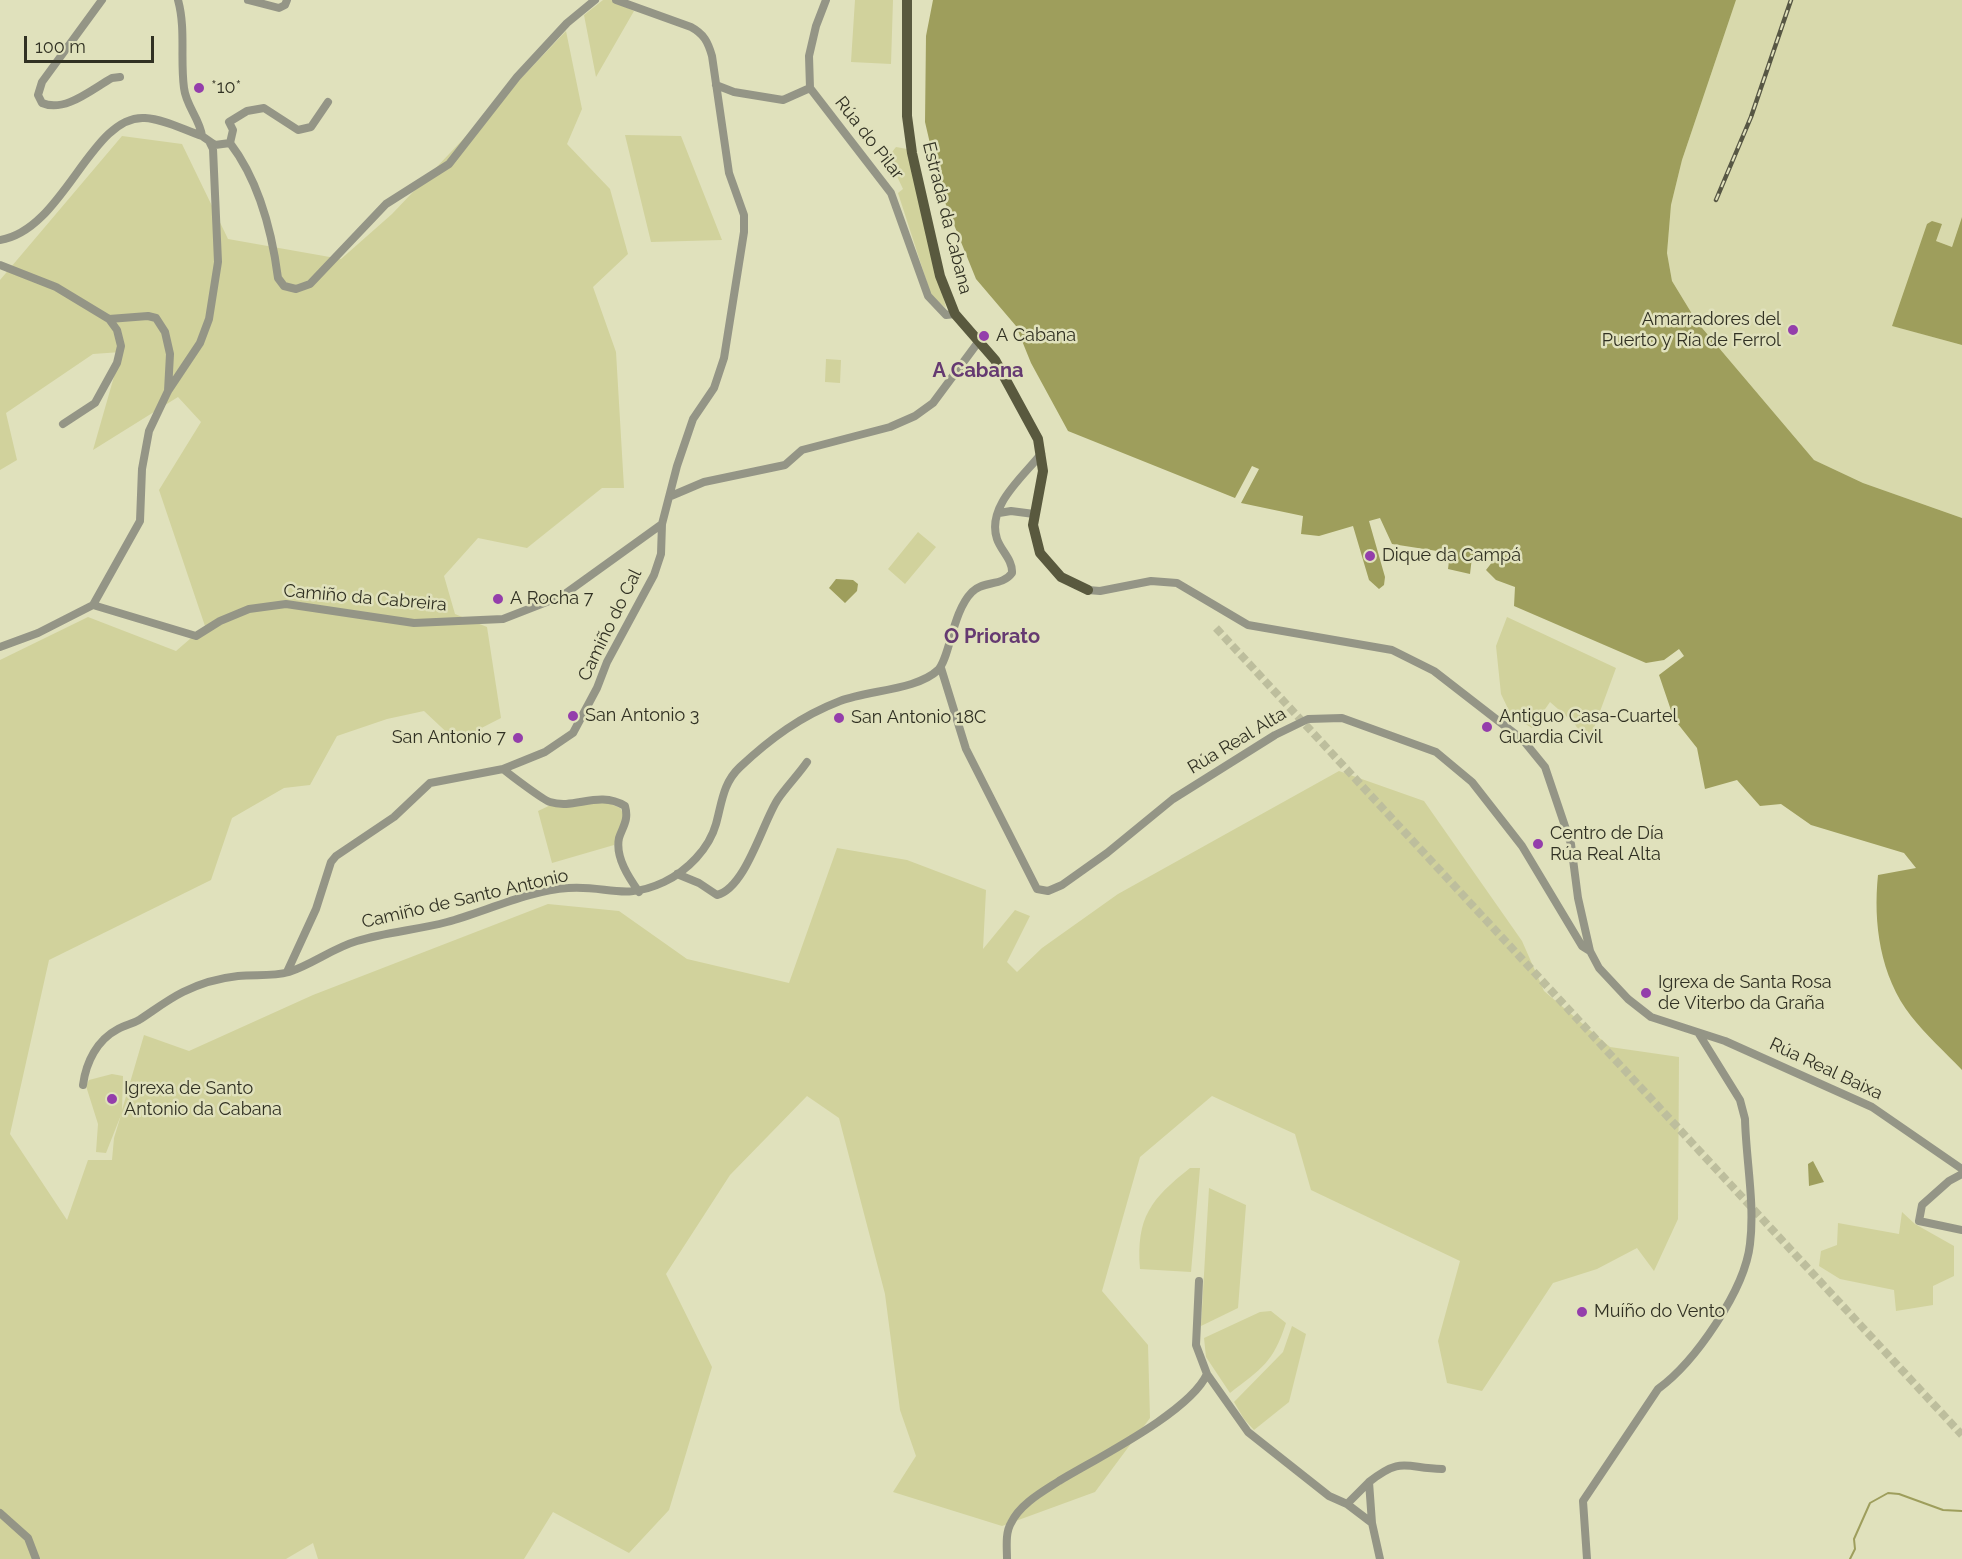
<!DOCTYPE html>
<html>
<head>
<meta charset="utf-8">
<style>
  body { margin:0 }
  #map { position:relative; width:1962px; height:1559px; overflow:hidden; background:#e0e1bc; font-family:Raleway,sans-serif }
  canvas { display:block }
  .scale { position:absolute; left:24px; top:36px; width:130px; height:27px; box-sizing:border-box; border:3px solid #313123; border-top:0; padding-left:8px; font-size:18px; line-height:21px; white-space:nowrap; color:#313123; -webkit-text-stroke:4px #e0e1bc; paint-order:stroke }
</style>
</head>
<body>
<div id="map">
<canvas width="1962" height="1559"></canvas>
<div class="scale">100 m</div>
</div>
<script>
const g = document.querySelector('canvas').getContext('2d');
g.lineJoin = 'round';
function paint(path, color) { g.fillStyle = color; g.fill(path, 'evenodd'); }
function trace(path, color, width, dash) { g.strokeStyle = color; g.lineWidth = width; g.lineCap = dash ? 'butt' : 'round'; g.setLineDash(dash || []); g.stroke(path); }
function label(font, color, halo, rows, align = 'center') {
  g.font = font + ' Raleway,sans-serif'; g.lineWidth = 5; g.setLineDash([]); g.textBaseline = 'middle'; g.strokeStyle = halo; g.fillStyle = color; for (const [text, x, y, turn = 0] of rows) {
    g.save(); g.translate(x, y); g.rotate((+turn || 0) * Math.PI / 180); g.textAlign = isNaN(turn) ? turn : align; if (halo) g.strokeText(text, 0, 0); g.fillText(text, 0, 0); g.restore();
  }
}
const built = new Path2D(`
  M1736,0H1962V217L1952,247L1936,241L1893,326L1962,345V518L1863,483L1814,460L1697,322L1672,281L1667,253L1671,205L1682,160Z`);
const green = new Path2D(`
  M603,0H611L634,11L596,77L584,15Z
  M855,0H893L891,64L851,62Z
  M566,31L582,109L567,144L610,189L628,254L593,287L616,352L624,488H602L527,548L478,538L444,576L455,614L487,627L501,718L456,741L424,711L387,719L337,736L310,785L284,788L232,818L211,880L49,960L10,1134L67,1220L88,1160H112L114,1138L121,1115L106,1153L96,1152L98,1124L86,1086L89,1080L112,1074L123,1076L122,1110L144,1035L189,1051L313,995L548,904L619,911L687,959L789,983L837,848L907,860L986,890L983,949L1015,910L1030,916L1007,962L1017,972L1042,948L1118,894L1339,771L1424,801L1522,941L1544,991L1610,1047L1679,1057L1678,1219L1654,1271L1637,1248L1597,1269L1553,1283L1482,1391L1447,1383L1438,1341L1460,1261L1311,1190L1295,1134L1212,1096L1140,1157L1102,1291L1148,1345L1150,1418L1095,1492L1002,1526L893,1492L916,1456L900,1410L885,1294L839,1118L807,1096L730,1175L666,1274L712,1367L669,1510L629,1553L553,1512L524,1559H318L313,1543L286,1559H0V660L88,617L176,651L205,626L159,490L201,422L178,397L93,450L121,352L93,354L6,413L17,460L0,470V280L122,136L182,144L228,239L341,259L392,214Z
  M625,135L681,136L722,240L651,242Z
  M896,147L907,149L946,308L931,295L898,193L903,189L888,157Z
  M826,359L841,360L840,383L825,382Z
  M918,532L936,547L905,584L888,569Z
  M1507,617L1616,668L1588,744L1574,723L1550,702L1532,728L1511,715L1501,694L1496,646Z
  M606,802L620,808L624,815L614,845L552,863L538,811L553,804Z
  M1190,1168H1200L1191,1272L1140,1269C1136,1217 1151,1199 1190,1168Z
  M1209,1188L1246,1205L1238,1308L1201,1326Z
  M1902,1212L1915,1224L1954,1246V1276L1933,1286V1305L1896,1311L1894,1290L1840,1279L1819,1266L1821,1251L1837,1245L1838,1223L1899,1234Z
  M1271,1311L1286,1323C1273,1363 1262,1368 1230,1393L1206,1357L1204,1338L1260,1312Z
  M1292,1326L1306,1334L1289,1402L1254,1430L1244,1419L1234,1402L1283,1352Z`);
const water = new Path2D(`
  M933,0H1736L1682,160L1671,205L1667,253L1672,281L1697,322L1814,460L1863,483L1962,518V1070C1945,1052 1926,1035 1911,1016C1880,976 1873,923 1878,875L1916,868L1904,853L1811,825L1781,804L1760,806L1737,780L1705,789L1697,748L1674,719L1659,675L1684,656L1679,649L1664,660L1646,663L1514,606L1515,587L1496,580L1486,570L1493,561L1482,551L1472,557L1470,574L1448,569L1450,553L1392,544L1380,518L1369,521L1385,577L1384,585L1379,589L1369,580L1353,526L1319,536L1301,534L1303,516L1241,503L1259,469L1252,466L1235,498L1068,431L1031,363L1016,326L976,279L942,195L925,122L926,36Z
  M1962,217V345L1892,326L1927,224L1932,221L1942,224L1936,241L1952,247Z
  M836,579L853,580L858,584L857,591L845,603L829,588Z
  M1813,1161L1824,1182L1809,1186L1808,1164Z`);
const stream = new Path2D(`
  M1850,1559L1855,1549L1854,1539L1870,1503L1888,1493L1899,1494L1943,1510L1962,1511`);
const minorTunnel = new Path2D(`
  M1216,628L1962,1435`);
const minor = new Path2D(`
  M102,0L42,82L38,95L42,103C65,113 92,89 112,78L120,77
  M178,0C186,29 180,59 184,88C186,106 200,119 202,136L215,145L230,143C259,181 272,232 278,278L284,286L296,289L310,284L386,204L449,164L517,77L567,23L595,0
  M248,0L279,8L285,5L287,0
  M826,0L816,26L809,56L810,88L891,193L928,296L946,315L955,314
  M716,85L734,92L783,100L810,88
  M230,143L233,130L229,122L247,111L264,108L298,130L311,127L328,102
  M0,240C64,230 91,114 145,118C164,119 184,130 202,136
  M0,265L56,287L109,319L148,316L156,318L165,332L170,354L168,391
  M63,424L95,403L117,363L121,346L117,330L109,319
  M671,496L704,482L785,465L802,450L890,427L915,416L933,403L979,341
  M999,513L1011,511L1034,514
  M1088,590L1100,591L1151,581L1177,583L1248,625L1392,650L1434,671L1523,740L1545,767L1571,844L1578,898L1590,951L1599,968L1628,999L1651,1017L1725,1041L1872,1107L1962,1169
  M93,605L196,636L220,621L249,609L286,604L414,623L503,619L562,596L662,524L677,466L693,419L714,388L724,358L744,232V215L729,173L712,56C708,42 704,34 691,27L616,0
  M0,647L38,633L93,605L140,521L142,469L149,431L168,391L200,343L209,319L218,262L213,149L210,143
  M941,668L966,749L1037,889L1048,891L1062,885L1107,853L1173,799L1275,735L1308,719L1342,718L1436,752L1472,782L1522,846L1582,946L1590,951
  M503,769C509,774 543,800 550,802C575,810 598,790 625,806C629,820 623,826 619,838C615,857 629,878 639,892
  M677,874L699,883L717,895C746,888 763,821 778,799C787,786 798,775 807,762
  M287,972L316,909L331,862L336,856L394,817L430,783L503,769L545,752L573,733L597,688L607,662L654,575L661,554L662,524
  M83,1085C86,1062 97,1040 118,1029C125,1025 132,1024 139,1020C153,1011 167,1000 183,992C199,984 220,978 238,976C255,974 271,977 289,972C313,964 333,948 357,941C386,932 417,930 447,922C484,912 530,890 568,888C607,885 624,901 664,882C687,871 709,849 716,824C722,802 723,783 740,767C771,738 801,716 840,701C869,690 917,690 938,670C950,658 952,612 972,592C983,580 1002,587 1012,573C1013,560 1001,551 997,539C986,506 1024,476 1041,454
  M1962,1174L1949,1181L1922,1205L1919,1221L1962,1230
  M1207,1374L1248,1432L1329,1496L1347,1504L1372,1523L1380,1559
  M1347,1504L1369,1482
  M0,1513L28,1538L36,1559
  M1372,1523L1369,1482C1402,1456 1405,1468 1442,1469
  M1007,1559C1007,1548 1005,1533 1011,1523C1020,1504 1042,1492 1059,1481C1097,1458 1190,1412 1207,1374L1196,1345L1199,1281
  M1587,1559L1583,1501L1658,1389C1695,1362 1745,1290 1750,1244C1755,1203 1746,1160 1745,1119L1740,1100L1699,1034`);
const major = new Path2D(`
  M907,0V116L912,153L940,276L955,314L995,360L1038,439L1043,471L1033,525L1040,553L1061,577L1088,590`);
const rail = new Path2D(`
  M1716,200L1751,117L1791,0`);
const markers = [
  [199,88,6,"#943eab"],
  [1793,330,6,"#943eab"],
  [984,336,6,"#943eab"],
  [1370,556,6,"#943eab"],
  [498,599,6,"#943eab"],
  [573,716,6,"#943eab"],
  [839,718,6,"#943eab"],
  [1487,727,6,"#943eab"],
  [518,738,6,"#943eab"],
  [1538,844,6,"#943eab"],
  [1646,993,6,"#943eab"],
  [112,1099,6,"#943eab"],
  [1582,1312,6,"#943eab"]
];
const poiNames = [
  ["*10*",211,88],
  ["Amarradores del",1781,320,"right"],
  ["Puerto y Ría de Ferrol",1781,341,"right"],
  ["A Cabana",996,336],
  ["Dique da Campá",1382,556],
  ["A Rocha 7",510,599],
  ["San Antonio 3",585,716],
  ["Antiguo Casa-Cuartel",1499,717],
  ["Guardia Civil",1499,738],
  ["San Antonio 18C",851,718],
  ["San Antonio 7",506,738,"right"],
  ["Centro de Día",1550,834],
  ["Rúa Real Alta",1550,855],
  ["Igrexa de Santa Rosa",1658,983],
  ["de Viterbo da Graña",1658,1004],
  ["Igrexa de Santo",124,1089],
  ["Antonio da Cabana",124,1110],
  ["Muíño do Vento",1594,1312]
];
const streetNames = [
  ["Rúa do Pilar",869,138,52],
  ["Estrada da Cabana",947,218,76],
  ["Camiño da Cabreira",365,598,5],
  ["Camiño do Cal",610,625,-64],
  ["Rúa Real Alta",1237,741,-31],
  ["Camiño de Santo Antonio",465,899,-13],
  ["Rúa Real Baixa",1826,1069,25]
];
const neighbourhoodNames = [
  ["A Cabana",978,371],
  ["O Priorato",992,637]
];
paint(built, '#d8d9ac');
paint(green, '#d1d29c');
paint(water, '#9e9e5c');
trace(stream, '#9e9e5c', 2);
trace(minorTunnel, '#bdbe9d', 8, [8, 4]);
trace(minor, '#949586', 8);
trace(major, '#59593e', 10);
trace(rail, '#575744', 4.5);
trace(rail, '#e0e1bc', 2, [7]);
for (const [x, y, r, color] of markers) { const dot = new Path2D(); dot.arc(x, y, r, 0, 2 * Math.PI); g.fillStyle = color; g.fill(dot); trace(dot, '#e0e1bc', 2); }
label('18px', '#313123', '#e0e1bc', poiNames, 'left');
label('18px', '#313123', '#e0e1bc', streetNames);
label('bold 20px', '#653a71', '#e0e1bc', neighbourhoodNames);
</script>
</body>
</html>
